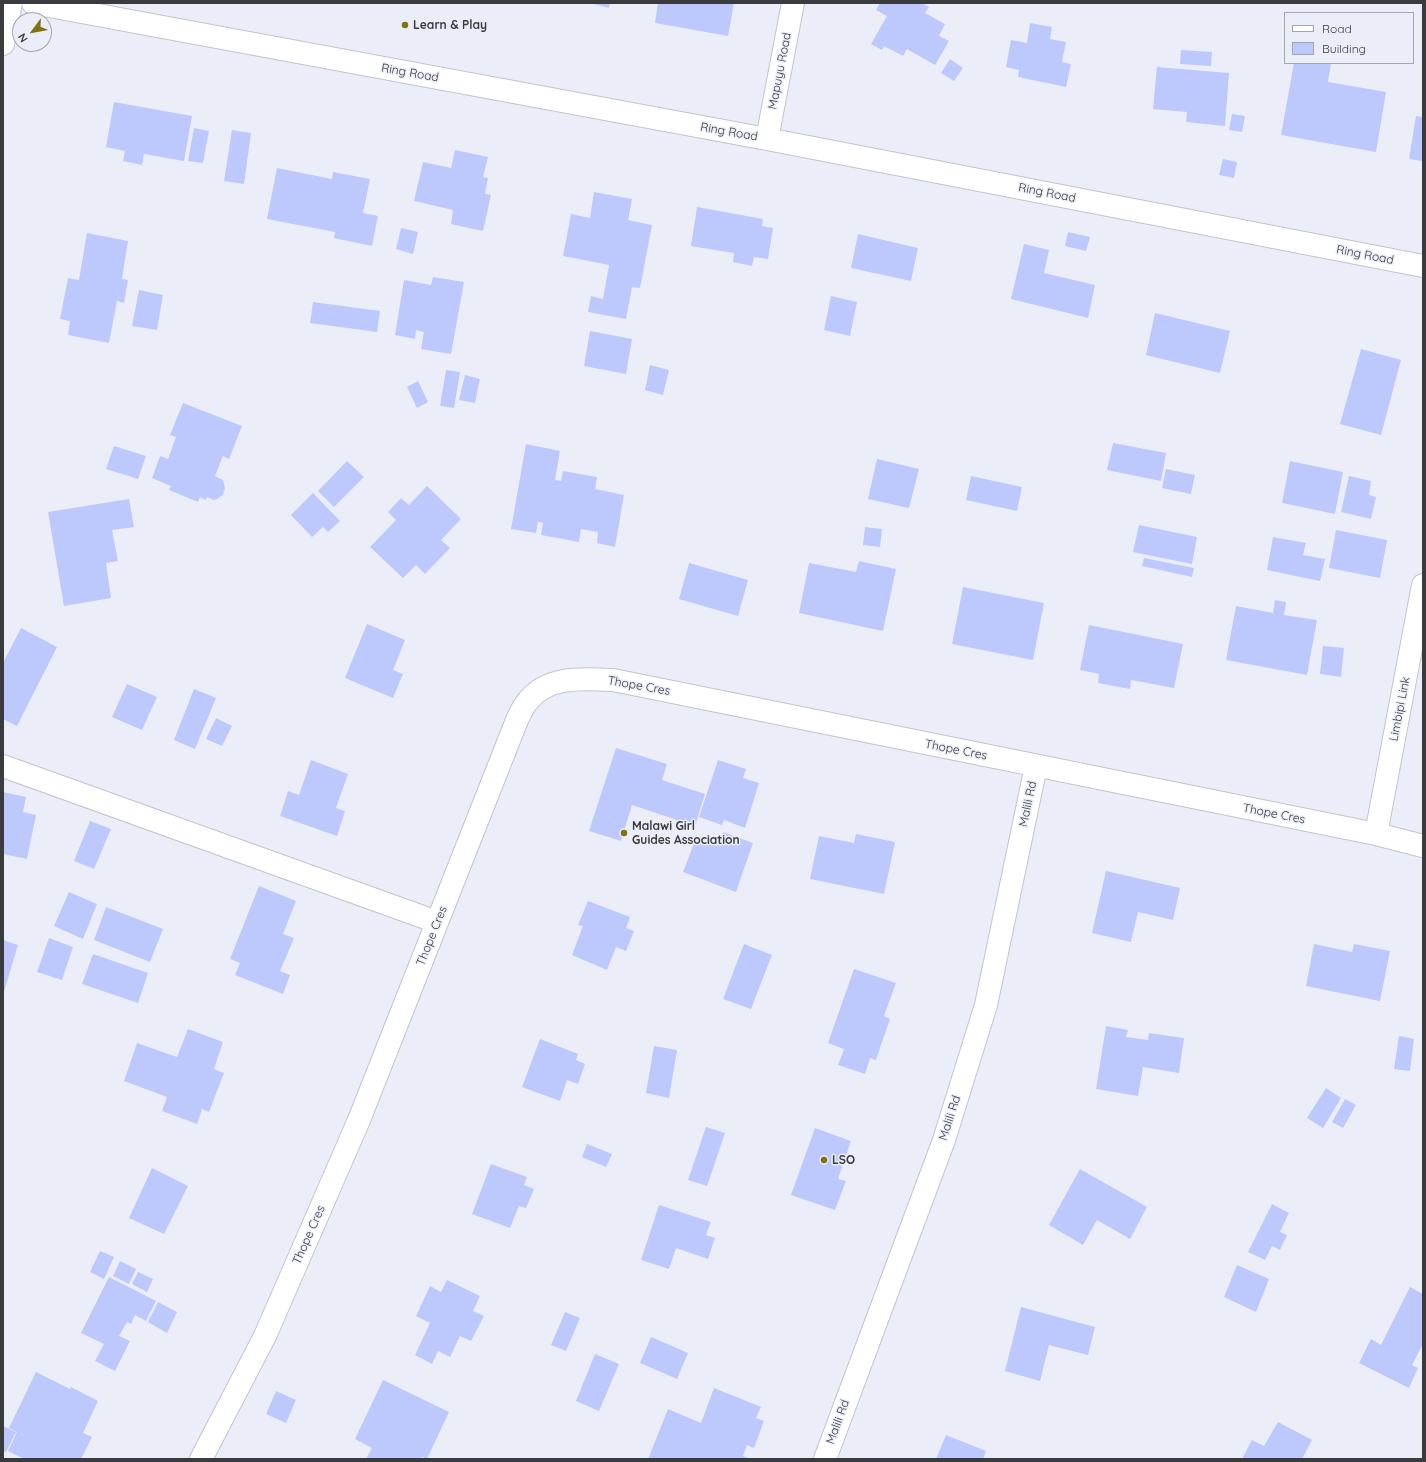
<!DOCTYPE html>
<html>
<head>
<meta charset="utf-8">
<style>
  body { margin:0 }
  #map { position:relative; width:1426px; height:1462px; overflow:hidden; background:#ebeef8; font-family:Quicksand,sans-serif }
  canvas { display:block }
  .frame { position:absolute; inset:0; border:4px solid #3a3b3f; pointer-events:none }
  .legend { position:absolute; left:1284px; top:12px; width:130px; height:52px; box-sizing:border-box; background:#ebeef8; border:1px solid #a4a6ae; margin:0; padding:5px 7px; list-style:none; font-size:12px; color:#3a3b3f }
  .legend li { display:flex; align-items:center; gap:8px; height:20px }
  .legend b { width:20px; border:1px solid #a4a6ae }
  .north { position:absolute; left:12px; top:12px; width:40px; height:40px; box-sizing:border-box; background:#ebeef8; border:1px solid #a4a6ae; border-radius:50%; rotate:238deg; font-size:11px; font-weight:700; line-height:16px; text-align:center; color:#3a3b3f }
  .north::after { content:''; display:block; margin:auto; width:14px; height:18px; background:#807213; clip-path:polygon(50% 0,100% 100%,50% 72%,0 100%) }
</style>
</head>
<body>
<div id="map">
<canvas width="1426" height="1462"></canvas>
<div class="frame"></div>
<ul class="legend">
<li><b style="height:5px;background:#fff"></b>Road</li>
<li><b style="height:11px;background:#bdc9fc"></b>Building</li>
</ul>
<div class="north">N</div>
</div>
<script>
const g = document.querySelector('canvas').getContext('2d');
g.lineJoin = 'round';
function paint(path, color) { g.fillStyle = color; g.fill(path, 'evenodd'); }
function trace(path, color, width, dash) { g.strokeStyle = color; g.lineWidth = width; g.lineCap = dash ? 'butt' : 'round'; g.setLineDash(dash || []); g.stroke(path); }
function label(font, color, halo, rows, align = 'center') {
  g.font = font + ' Quicksand,sans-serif'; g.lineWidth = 3; g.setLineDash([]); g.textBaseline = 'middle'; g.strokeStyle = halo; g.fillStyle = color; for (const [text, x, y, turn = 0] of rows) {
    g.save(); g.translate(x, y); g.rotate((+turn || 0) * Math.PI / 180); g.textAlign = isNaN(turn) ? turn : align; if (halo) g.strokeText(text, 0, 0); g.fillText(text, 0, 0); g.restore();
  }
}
const building = new Path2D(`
  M590,3H610L609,8Z
  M658,3H734L728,36L655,23Z
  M880,3H922L929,7L925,13L945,24L939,36L949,41L935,65L907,49L903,56L884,46L882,50L871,44L887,16L876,10Z
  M1030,23L1052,27L1050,39L1066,42L1062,62L1071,64L1066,87L1018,77L1019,70L1006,67L1011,40L1027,43Z
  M1181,50L1212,52L1211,66L1180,64Z
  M950,59L963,68L954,81L941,73Z
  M1294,63H1331L1328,82L1386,92L1376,152L1281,135Z
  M1157,67L1229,73L1225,126L1186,122L1187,112L1153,109Z
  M114,102L192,116L184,161L144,154L142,165L123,161L125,151L106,147Z
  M1232,114L1245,116L1242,132L1229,130Z
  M1416,116L1423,117V161L1409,159Z
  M194,128L209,131L203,163L188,161Z
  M232,130L251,133L244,184L224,181Z
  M455,150L488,157L483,177L488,178L485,194L491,195L483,231L451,224L453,210L414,201L423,162L451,168Z
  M1223,159L1237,162L1234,178L1219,175Z
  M277,168L332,179L333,172L370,179L363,213L378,216L372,246L334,238L335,232L267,219Z
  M594,192L632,199L628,220L652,225L640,288L632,287L626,319L588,312L591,296L603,299L609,265L563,256L571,214L590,218Z
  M697,207L763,219L762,226L773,228L768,259L754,257L752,266L733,262L734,253L691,246Z
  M401,228L418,232L413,254L396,249Z
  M1068,232L1090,237L1086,251L1065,246Z
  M87,233L128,241L122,279L128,280L124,303L117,301L109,343L68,335L70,321L60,319L68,278L79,280Z
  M858,234L918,248L911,281L851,268Z
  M1024,244L1049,250L1044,273L1095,285L1088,318L1011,299Z
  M433,277L464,282L451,354L421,349L424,332L416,330L415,339L395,335L404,280L431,285Z
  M139,290L163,295L157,330L132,326Z
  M831,296L857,302L850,336L824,330Z
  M313,302L380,311L377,332L310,323Z
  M1155,313L1230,331L1220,373L1146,355Z
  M590,331L632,339L626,374L584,366Z
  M1361,349L1401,360L1381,435L1340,424Z
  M650,365L669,370L663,395L645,390Z
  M446,370L460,372L454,408L440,406Z
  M465,375L480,379L475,403L459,400Z
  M418,381L428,402L417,408L407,387Z
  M183,403L242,426L229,459L223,456L215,476L223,480L225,488L223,495L217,499L214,500L207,497L206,500L200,497L198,502L169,490L171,486L152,478L160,456L168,459L176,437L170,435Z
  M1113,443L1166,453L1161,481L1107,470Z
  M526,444L560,451L555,480L561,481L563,471L597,477L595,489L624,495L615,547L597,543L598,532L581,529L579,542L541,535L543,523L538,522L536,533L511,529Z
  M114,446L146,456L138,479L106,469Z
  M877,459L919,469L909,508L868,499Z
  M347,461L364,477L334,507L318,491Z
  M1290,461L1343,472L1335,514L1282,503Z
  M1166,469L1195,475L1191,494L1162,488Z
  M971,476L1022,487L1017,511L966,500Z
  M1349,476L1371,481L1369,495L1376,497L1371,519L1341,512Z
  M427,486L461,519L441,540L450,548L425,574L416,565L403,578L370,547L396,520L388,512L401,498L409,505Z
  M313,493L340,521L328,532L323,527L312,537L291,515Z
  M129,499L134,527L112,530L118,561L106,563L111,598L64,606L48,512Z
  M1139,525L1197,537L1192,564L1133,552Z
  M865,527L882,529L880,547L863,545Z
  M1336,530L1387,540L1380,578L1329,568Z
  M1273,537L1306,543L1303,555L1325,559L1320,581L1267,570Z
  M1144,558L1194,568L1192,577L1142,566Z
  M859,561L896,569L883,631L799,613L809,563L856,572Z
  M689,563L748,580L738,616L679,599Z
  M963,587L1044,603L1033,660L952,644Z
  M1275,600L1286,602L1284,615L1317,620L1307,675L1226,660L1236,606L1273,613Z
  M367,624L405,640L393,670L403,674L393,698L345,678Z
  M1089,625L1183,644L1174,688L1131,680L1130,689L1098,683L1099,674L1080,670Z
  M21,628L57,647L17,726L3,719V663Z
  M1323,646L1344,648L1341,677L1320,674Z
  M127,684L157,697L142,730L112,717Z
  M194,689L216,698L195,749L174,740Z
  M216,718L232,726L222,746L206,739Z
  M616,748L667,764L662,780L705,794L695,826L632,805L621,841L589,831Z
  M311,760L348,774L336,808L345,811L337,836L280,816L288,791L299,795Z
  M718,760L746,769L743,778L759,783L745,828L724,820L722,825L699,817Z
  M3,792L26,797L23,812L36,815L27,859L3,854Z
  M90,821L111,829L94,869L74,861Z
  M723,832L753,843L736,892L683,872L696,838L717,846Z
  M856,834L895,842L884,894L810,879L819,836L854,843Z
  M1106,871L1180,888L1173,920L1138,912L1131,942L1092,933Z
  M259,886L296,901L283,934L294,938L280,971L290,975L283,994L235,975L240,963L230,959Z
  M69,892L97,904L83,939L54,926Z
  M588,901L630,917L626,928L634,931L626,951L616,947L607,970L572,955L583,926L578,925Z
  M106,907L163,929L150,962L94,940Z
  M49,938L73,947L62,980L37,972Z
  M3,940L18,945L3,995Z
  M744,944L772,955L751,1009L723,999Z
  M1314,944L1352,952L1354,944L1390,951L1380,1001L1306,986Z
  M93,954L148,973L138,1003L82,984Z
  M854,969L896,983L884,1016L890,1019L876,1060L870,1058L865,1074L838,1065L844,1049L828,1043Z
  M1106,1026L1128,1030L1126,1037L1148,1040L1149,1033L1184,1038L1179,1073L1143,1067L1138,1096L1096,1089Z
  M188,1029L223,1042L214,1069L224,1073L209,1112L202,1109L197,1124L162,1111L167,1097L124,1081L137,1043L177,1057Z
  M1399,1036L1414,1039L1410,1071L1394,1069Z
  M540,1039L578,1054L576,1060L585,1064L578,1084L567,1080L560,1101L522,1087Z
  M654,1046L677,1050L669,1098L646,1093Z
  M1326,1088L1341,1098L1323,1128L1307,1118Z
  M1345,1099L1356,1105L1343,1128L1332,1122Z
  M706,1127L725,1133L707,1186L688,1180Z
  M815,1128L851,1141L838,1179L846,1181L835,1210L791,1195Z
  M587,1144L612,1154L606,1167L582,1157Z
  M491,1164L527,1177L524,1185L534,1189L526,1208L519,1206L510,1228L472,1214Z
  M152,1168L188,1186L164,1234L129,1218Z
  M1080,1169L1147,1207L1130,1239L1097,1220L1083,1245L1049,1225Z
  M1272,1204L1289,1213L1280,1232L1287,1235L1280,1250L1272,1246L1265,1260L1248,1252Z
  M659,1205L711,1222L706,1235L715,1238L708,1259L676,1248L669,1269L641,1260Z
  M100,1251L114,1257L104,1279L90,1272Z
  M120,1261L136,1269L129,1284L113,1276Z
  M1237,1265L1269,1279L1256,1312L1224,1297Z
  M138,1272L153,1279L147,1292L132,1284Z
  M109,1277L156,1301L146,1321L135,1315L131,1324L127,1322L119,1336L130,1341L115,1371L95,1361L104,1344L81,1333Z
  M447,1280L480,1296L473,1311L484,1316L471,1341L460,1336L450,1357L438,1351L432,1364L415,1355L430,1323L416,1316L430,1286L441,1292Z
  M1410,1287L1423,1294V1344L1412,1365L1418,1368L1409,1388L1359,1363L1371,1339L1381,1345Z
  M158,1302L177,1312L167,1333L148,1322Z
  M1021,1307L1095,1327L1088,1355L1049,1345L1040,1381L1005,1371Z
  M565,1312L580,1318L566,1351L551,1345Z
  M651,1337L688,1353L677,1379L640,1363Z
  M595,1354L619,1364L599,1411L576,1401Z
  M36,1372L70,1389L71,1387L98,1401L83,1433L92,1437L81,1459H24L8,1451L17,1432L9,1428Z
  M383,1380L449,1412L427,1459L422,1457L421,1459H366L372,1448L355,1439Z
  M714,1388L761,1407L756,1418L764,1421L754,1448L747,1445L743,1456L750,1459H648L668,1409L701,1423Z
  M276,1391L296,1400L286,1423L266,1414Z
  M1278,1422L1312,1440L1302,1459H1242L1252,1440L1264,1446Z
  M3,1426L16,1432L6,1452L3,1451Z
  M946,1435L986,1451L983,1459H936Z`);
const street = new Path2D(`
  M33,3L767,139L1423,266
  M3,44L11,3
  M767,139L793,3
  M3,766L437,922
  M1376,834L1423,585
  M201,1459L265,1336L359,1120L517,720C520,714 523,706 528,701C548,675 584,679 613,680L1376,834L1423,846
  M825,1459L944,1140L986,1005L1036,766`);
const markers = [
  [405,25,4,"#807213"],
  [624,833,4,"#807213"],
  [824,1160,4,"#807213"]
];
const poiNames = [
  ["Learn & Play",413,25],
  ["Malawi Girl",632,826],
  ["Guides Association",632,840],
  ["LSO",832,1160]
];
const streetNames = [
  ["Mapuyu Road",780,71,-79],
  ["Ring Road",410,73,10],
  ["Ring Road",729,132,10],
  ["Ring Road",1047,193,11],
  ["Ring Road",1365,255,11],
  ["Thope Cres",639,686,10],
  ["Limbipi Link",1400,709,-79],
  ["Thope Cres",956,750,11],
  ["Malili Rd",1028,804,-78],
  ["Thope Cres",1274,814,11],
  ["Thope Cres",432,936,-68],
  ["Malili Rd",950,1118,-72],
  ["Thope Cres",309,1235,-66],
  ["Malili Rd",838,1422,-70]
];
paint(building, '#bdc9fc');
trace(street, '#c2c4cf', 24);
trace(street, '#fff', 22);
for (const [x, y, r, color] of markers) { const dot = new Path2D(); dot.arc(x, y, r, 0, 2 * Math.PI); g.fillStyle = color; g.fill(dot); trace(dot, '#ebeef8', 1.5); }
label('bold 12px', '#3a3b3f', '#ebeef8', poiNames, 'left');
label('12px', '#3a3b3f', '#ebeef8', streetNames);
</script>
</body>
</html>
